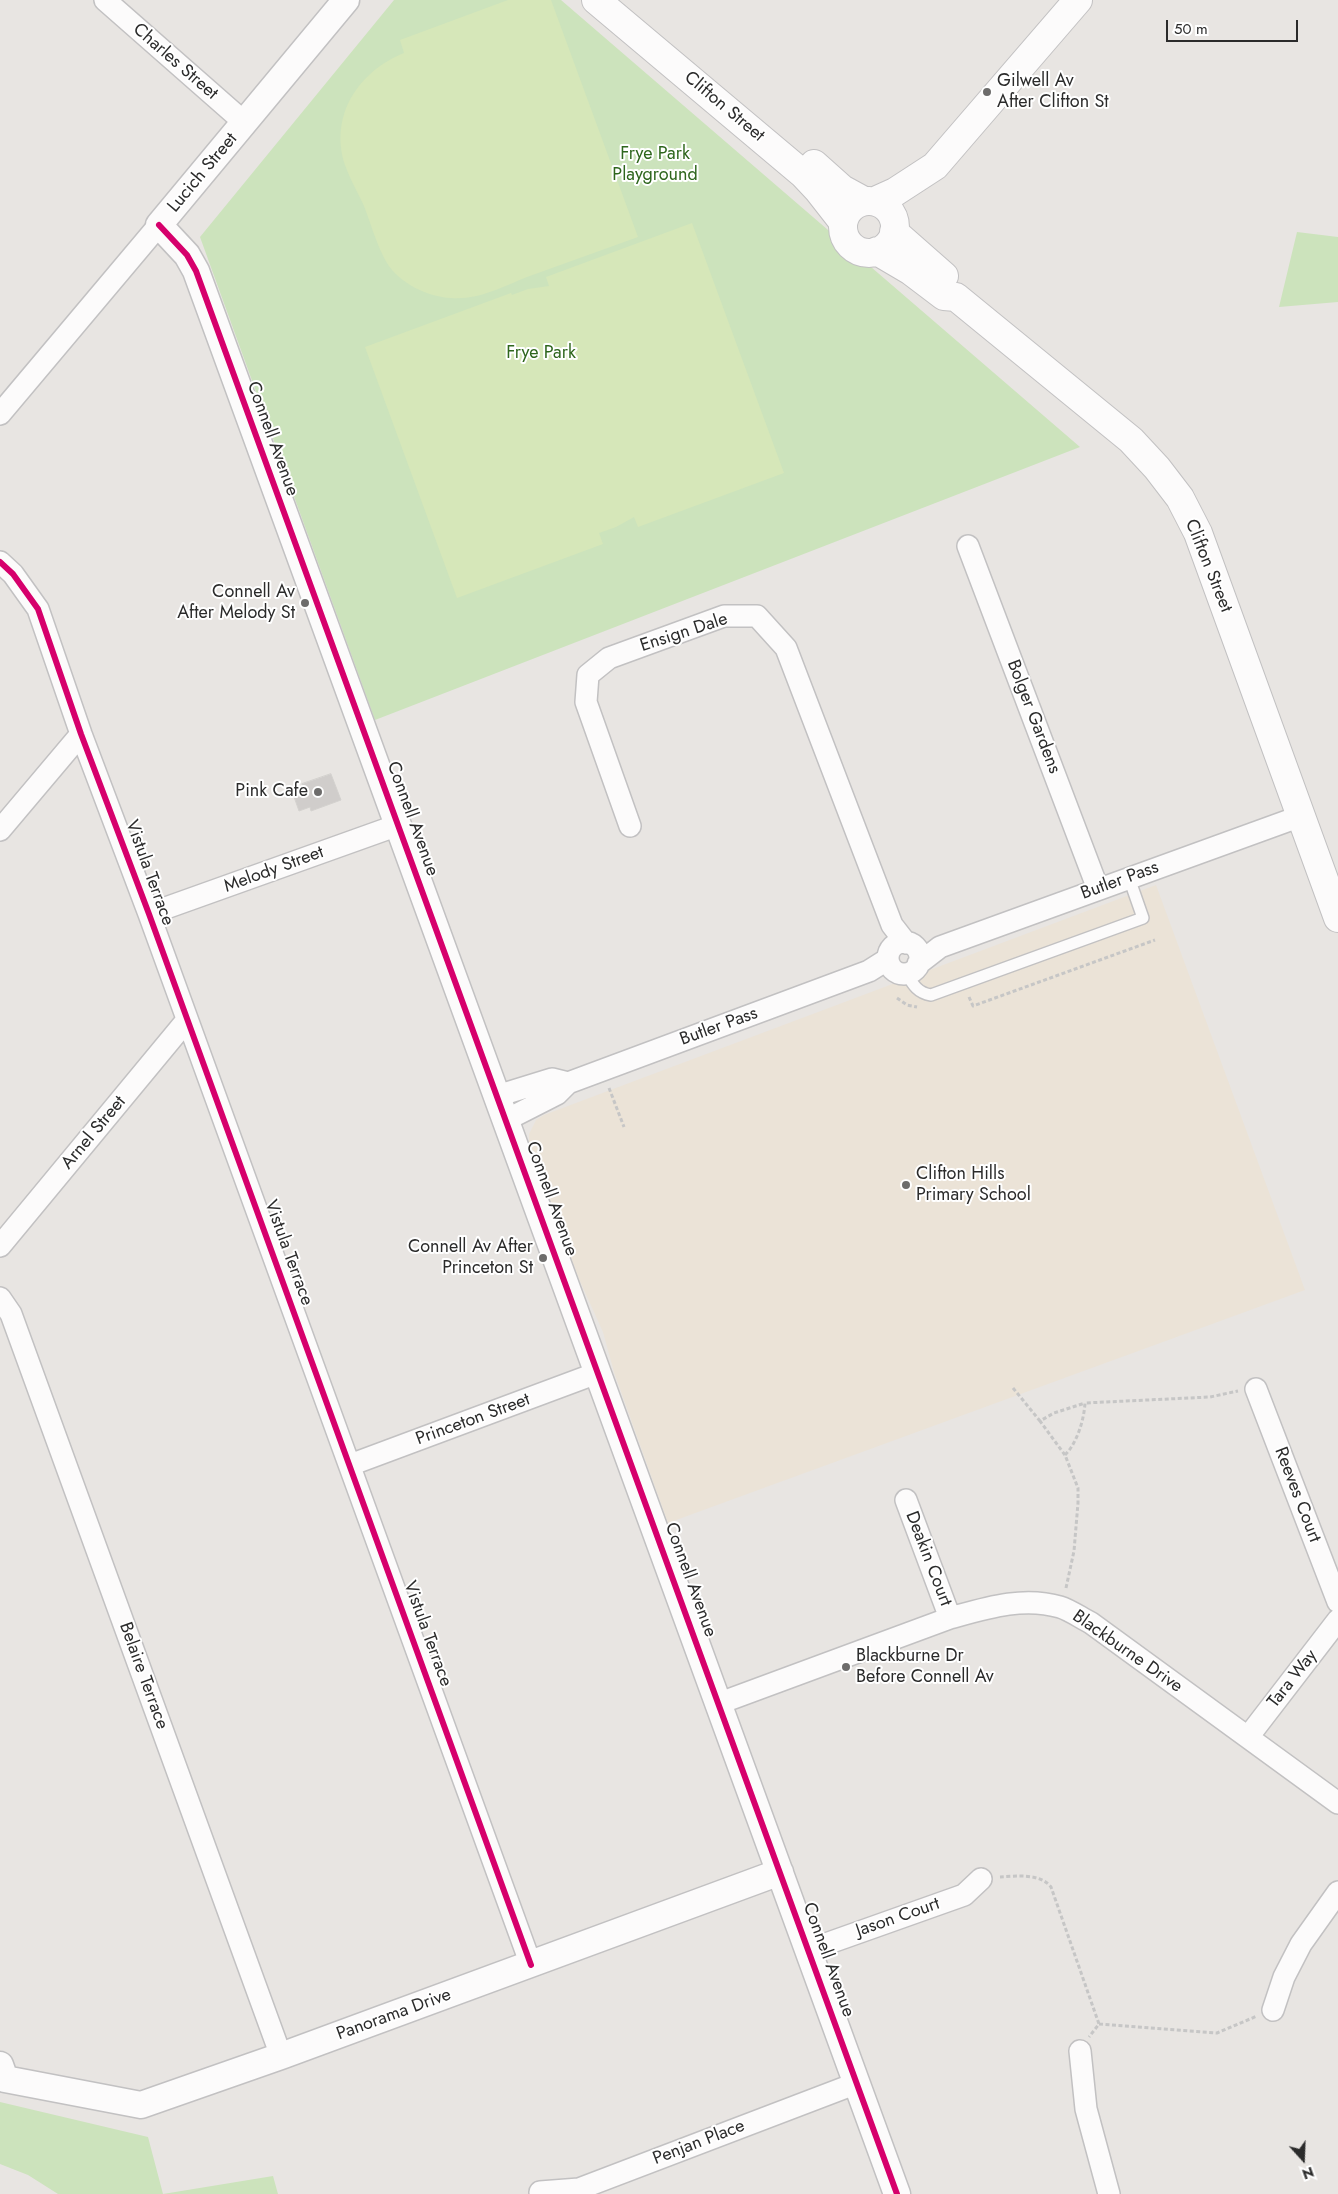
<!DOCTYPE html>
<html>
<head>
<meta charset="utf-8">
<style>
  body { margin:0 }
  #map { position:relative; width:1338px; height:2194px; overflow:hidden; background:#e8e5e2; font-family:Jost,sans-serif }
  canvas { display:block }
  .north { position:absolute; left:1278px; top:2134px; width:50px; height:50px; -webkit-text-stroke:4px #fff; paint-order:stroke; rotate:160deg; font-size:14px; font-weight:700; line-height:20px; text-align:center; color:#2b2b2b }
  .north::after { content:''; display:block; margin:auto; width:18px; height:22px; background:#2b2b2b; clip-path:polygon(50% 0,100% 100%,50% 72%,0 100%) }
  .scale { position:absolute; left:1166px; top:20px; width:132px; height:22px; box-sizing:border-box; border:2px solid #2b2b2b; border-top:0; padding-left:6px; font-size:15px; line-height:18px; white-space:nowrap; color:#2b2b2b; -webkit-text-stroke:4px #fff; paint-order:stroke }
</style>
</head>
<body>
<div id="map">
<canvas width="1338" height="2194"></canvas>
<div class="north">N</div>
<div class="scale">50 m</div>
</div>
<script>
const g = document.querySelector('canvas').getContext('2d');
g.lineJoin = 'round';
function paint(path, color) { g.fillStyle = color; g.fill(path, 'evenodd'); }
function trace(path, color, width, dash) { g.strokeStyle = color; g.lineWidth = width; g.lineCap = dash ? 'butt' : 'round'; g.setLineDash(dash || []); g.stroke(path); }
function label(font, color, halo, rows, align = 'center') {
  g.font = font + ' Jost,sans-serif'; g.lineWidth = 4; g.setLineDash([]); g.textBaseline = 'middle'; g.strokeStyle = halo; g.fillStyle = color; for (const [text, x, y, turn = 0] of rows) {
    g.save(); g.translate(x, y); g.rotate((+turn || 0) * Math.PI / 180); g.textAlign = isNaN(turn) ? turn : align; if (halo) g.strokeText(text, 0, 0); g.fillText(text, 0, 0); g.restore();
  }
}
const education = new Path2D(`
  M1156,885L1305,1290L668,1523L614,1372L603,1332L579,1279L529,1143V1134L536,1120L544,1115Z`);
const green = new Path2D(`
  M394,0H561L1080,447L375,720L200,237Z
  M1297,232L1338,237V302L1279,307Z
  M0,2102L148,2137L163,2194L273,2176L278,2194H58L28,2175L0,2164Z`);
const pitch = new Path2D(`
  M508,0H551L638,237C601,250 564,264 527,277C502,287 479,300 451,298C428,297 399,283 387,263C377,246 371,224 364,206C358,193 350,179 345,165C329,115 359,71 404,53L400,40Z
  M692,223L784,473L638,527L634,517L616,527L599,533L603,544L457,598L365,347L511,293L512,295L528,289L549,286L546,277Z`);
const building = new Path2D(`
  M331,774L341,800L311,811L310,807L299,811L293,794L304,790L302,784Z`);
const path = new Path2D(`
  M969,997L973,1006L1155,940
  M897,998L907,1005L917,1007
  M609,1088L624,1127
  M1013,1388L1040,1421
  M1065,1455L1040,1421L1054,1413L1085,1403
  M1066,1588L1074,1551L1078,1503V1488L1065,1455C1077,1443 1084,1420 1085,1403L1210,1397L1238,1391
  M1000,1877C1016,1876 1040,1873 1051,1887L1099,2024L1089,2037
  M1099,2024L1217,2033L1257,2016`);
const service = new Path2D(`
  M907,974C913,985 918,993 931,995L1143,918L1129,878`);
const minor = new Path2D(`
  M105,0L245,123
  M0,414L159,225
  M968,546L1098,889
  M0,562L13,574L38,609L81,734L149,914L531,1965
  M630,826L586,702L588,675L609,658L724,616H757L786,648L892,925L906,943
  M0,830L81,734
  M149,914L398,825
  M888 958a16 16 0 1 1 32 0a16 16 0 1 1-32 0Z
  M918,964L940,947L1301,816
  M497,1096L552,1079L568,1083
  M506,1120L557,1094L568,1083L869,971L888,959
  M0,1246L187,1020
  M0,1298L11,1314L281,2056
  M1256,1389L1338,1602
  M350,1465L597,1373
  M906,1500L950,1618
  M720,1703L950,1618C986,1608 1023,1596 1060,1607C1070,1610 1081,1618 1091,1623L1338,1803
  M1248,1737L1338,1620
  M809,1950L964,1895L981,1879
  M1273,2010L1284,1977L1301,1944L1338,1892
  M1080,2051L1086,2109L1109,2194
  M540,2192L579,2189L857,2083`);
const tertiary = new Path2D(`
  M346,0L159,225L187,255L196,271L897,2194
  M0,2065L5,2079L141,2105L281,2056L780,1872`);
const secondary = new Path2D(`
  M596,0L803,174L818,190L843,222
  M814,164L842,189L864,201
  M843 227a26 26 0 1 1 52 0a26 26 0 1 1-52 0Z
  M875,201L895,192L935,166L1078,0
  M894,232L944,276
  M877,251L911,271L944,296L956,297L1131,440L1157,468L1180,498L1198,533L1338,918`);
const cycleway = new Path2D(`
  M159,225L187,255L196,271L897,2194
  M0,562L13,574L38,609L81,734L149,914L531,1965`);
const markers = [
  [987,92,5,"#6d6c6b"],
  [305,603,5,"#6d6c6b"],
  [318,792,5,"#6d6c6b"],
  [906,1185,5,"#6d6c6b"],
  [543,1258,5,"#6d6c6b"],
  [846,1667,5,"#6d6c6b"]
];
const streetNames = [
  ["Charles Street",175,62,41],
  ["Clifton Street",724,107,40],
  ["Lucich Street",203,173,-50],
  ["Connell Avenue",272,439,70],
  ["Clifton Street",1208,566,68],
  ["Ensign Dale",684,633,-18],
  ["Bolger Gardens",1033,717,69],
  ["Connell Avenue",412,819,70],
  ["Melody Street",274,870,-20],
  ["Vistula Terrace",149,873,70],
  ["Butler Pass",1120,881,-20],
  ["Butler Pass",719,1027,-20],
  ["Arnel Street",94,1133,-50],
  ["Connell Avenue",551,1199,70],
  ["Vistula Terrace",288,1253,70],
  ["Princeton Street",473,1420,-20],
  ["Reeves Court",1297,1495,69],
  ["Deakin Court",928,1559,69],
  ["Connell Avenue",690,1580,70],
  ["Vistula Terrace",427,1634,70],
  ["Blackburne Drive",1127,1652,35],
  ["Belaire Terrace",143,1676,70],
  ["Tara Way",1293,1679,-52],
  ["Jason Court",898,1918,-19],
  ["Connell Avenue",828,1960,70],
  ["Panorama Drive",394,2015,-20],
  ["Penjan Place",699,2143,-21]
];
const poiNames = [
  ["Gilwell Av",997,82],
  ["After Clifton St",997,103],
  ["Connell Av",295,593,"right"],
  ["After Melody St",295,614,"right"],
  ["Pink Cafe",308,792,"right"],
  ["Clifton Hills",916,1175],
  ["Primary School",916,1196],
  ["Connell Av After",533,1248,"right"],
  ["Princeton St",533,1269,"right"],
  ["Blackburne Dr",856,1657],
  ["Before Connell Av",856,1678]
];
const parkNames = [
  ["Frye Park",655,155],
  ["Playground",655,176],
  ["Frye Park",541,354]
];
paint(education, '#ebe3d7');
paint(green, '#cce3bc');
paint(pitch, '#d6e7b9');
paint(building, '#d0cdcb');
trace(building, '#d3d1ce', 1);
trace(service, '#c2c1c2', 14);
trace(minor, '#c2c1c2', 24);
trace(tertiary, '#c2c1c2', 29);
trace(secondary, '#c2c1c2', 30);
trace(path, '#c6c6c6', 3, [4, 2.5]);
trace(service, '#fcfbfb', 11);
trace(minor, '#fcfbfb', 21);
trace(tertiary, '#fcfbfb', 26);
trace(secondary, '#fcfbfb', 28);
trace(cycleway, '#d6006c', 6);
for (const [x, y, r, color] of markers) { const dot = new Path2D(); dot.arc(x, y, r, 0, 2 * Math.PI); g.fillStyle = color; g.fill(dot); trace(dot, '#fff', 2); }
label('18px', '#2b2b2b', '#fff', streetNames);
label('18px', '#2b2b2b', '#fff', poiNames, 'left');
label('18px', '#2e661d', '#fff', parkNames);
</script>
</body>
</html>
